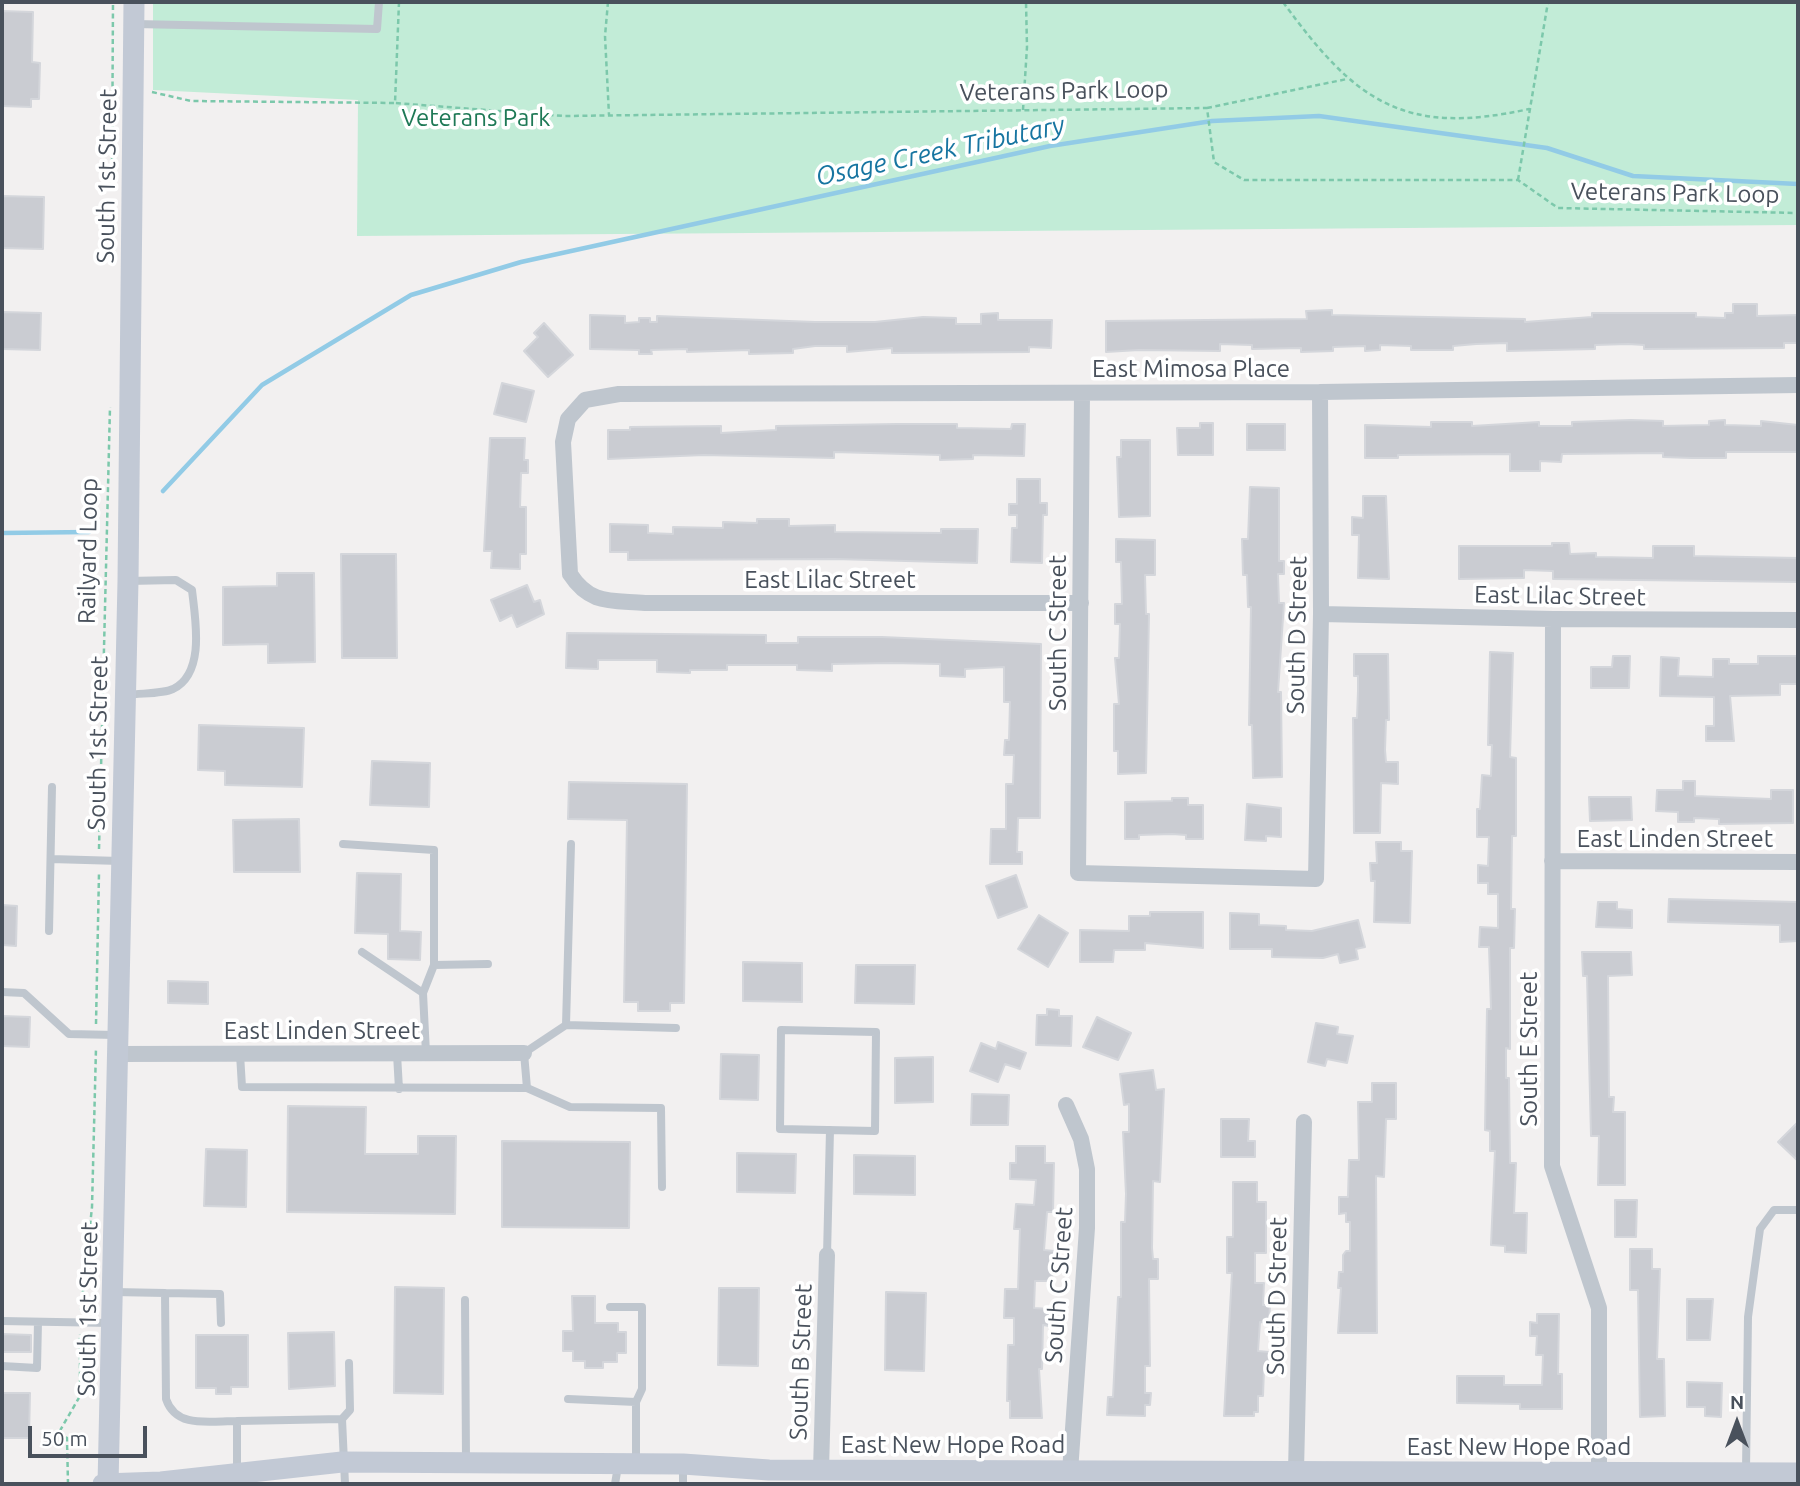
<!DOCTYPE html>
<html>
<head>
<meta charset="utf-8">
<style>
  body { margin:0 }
  #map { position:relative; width:1800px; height:1486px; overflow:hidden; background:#f2f0f0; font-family:Ubuntu,sans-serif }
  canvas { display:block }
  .frame { position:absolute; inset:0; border:4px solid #49515c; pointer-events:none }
  .north { position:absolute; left:1702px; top:1388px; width:70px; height:70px; -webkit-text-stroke:5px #fff; paint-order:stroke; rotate:0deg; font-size:19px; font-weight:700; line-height:28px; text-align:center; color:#49515c }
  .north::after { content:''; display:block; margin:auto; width:24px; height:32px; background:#49515c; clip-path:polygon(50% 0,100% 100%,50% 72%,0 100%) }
  .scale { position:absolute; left:28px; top:1426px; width:119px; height:32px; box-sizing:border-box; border:4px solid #49515c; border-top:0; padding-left:9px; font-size:21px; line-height:24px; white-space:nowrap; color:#49515c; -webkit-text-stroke:5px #fff; paint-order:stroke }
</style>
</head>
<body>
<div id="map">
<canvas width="1800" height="1486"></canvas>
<div class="frame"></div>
<div class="north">N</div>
<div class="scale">50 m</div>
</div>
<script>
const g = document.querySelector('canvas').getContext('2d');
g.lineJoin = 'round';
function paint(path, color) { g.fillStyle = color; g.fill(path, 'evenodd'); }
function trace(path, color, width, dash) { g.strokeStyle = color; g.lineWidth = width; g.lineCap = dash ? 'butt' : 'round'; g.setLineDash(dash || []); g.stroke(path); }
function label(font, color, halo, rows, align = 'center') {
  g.font = font + ' Ubuntu,sans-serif'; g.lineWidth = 7; g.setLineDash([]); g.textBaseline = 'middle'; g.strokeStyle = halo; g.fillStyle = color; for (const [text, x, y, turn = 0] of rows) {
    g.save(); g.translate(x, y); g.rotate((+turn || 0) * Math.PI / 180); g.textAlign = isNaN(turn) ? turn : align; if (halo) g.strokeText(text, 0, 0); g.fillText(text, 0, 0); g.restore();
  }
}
const green = new Path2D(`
  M153,2H1798V225L357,236L358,100L153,90Z`);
const stream = new Path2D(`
  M163,491L262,385L411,295L521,262L1050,146L1212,121L1319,116L1547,148L1633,176L1798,184
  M2,533L89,532`);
const building = new Path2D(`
  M2,11L33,12L32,62L40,63L39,99H31V107L2,106Z
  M2,196L44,197L43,249L2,248Z
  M1733,304H1757V316L1798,315V343H1784V348L1644,349V345L1628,344L1595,345V349L1507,351V343L1476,344L1453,346V350H1411V346L1380,345V350L1365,351V346L1333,347V351L1301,352V348L1252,349V345L1220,344V351L1139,350L1106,352V321L1307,319L1306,311L1332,310V315L1525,319V322L1592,317V313H1696V317L1725,318V313H1733Z
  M3,312L41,313L40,350L3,349Z
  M998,313V320H1052L1051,348L1029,347V352L892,353V348L847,352V346H815L793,349V353L749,354V350L687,352V349L651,350L652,354H639V350L590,349V315L625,316V323L639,322V318H650V322H657V316L815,322H875L923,317L956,318V324H981V314Z
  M544,323L573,355L548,377L524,351L538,337L534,333Z
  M502,383L534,391L526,422L494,414Z
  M1631,420L1663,421V426L1709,425V421L1725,420V425L1761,426V421L1798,425V452H1726V458H1692L1663,457V453L1562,454L1561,462L1540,461V471H1510V454L1398,455V458H1365V425L1431,427V422H1472V426L1539,422V426H1572V422Z
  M1200,423H1213V455H1178L1177,428H1200Z
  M897,424H957V428L1011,429L1012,424H1025L1024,456L973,455V459L940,460V455L834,452V458L704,455L608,459V430H630V427L721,426V433L776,430V426Z
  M1247,424H1285V450H1247Z
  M490,438H525L524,460H528V473H521L520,507H526V554H520V569L491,568L492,551H484Z
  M1121,440H1150V516L1119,517L1117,457H1121Z
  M1017,479H1040V503H1047V515H1043L1042,563L1011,562L1012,528H1017V515H1009V504H1017Z
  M1250,487L1279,488V561H1284V574H1278L1279,603H1284L1278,692H1281L1282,777L1253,778L1252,725H1249L1251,607H1248L1247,575H1243L1242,539H1248Z
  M1363,496H1386L1389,579L1358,578L1359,535H1352V517L1363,518Z
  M757,519H789V526L835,525V532L941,533V529H978L977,563L835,559L628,560V552H610V524L648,525V533L673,534V527L723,528V522L757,523Z
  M1116,539L1155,540V575H1145L1146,614H1149L1146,773L1118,774V751H1114V704H1119L1115,658H1119L1120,624H1115V604H1122L1121,562H1116Z
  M1552,543H1569L1570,554L1596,553V557L1653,558V546H1694V556L1798,558V582L1553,579V571L1524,570V578L1459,579V546H1552Z
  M341,554H396L397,658H342Z
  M277,573H314L315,662L268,663V644L223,645V587L277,586Z
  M527,585L534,602L540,600L544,614L517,627L512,615L500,621L491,600Z
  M567,633L766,635V643H798V637H882L1041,644L1040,818H1018L1017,852H1022V864H990L991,829H1006V784H1013L1014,755H1004L1005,740H1009L1010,702H1004V667L965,669V677L940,676V664L891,663L832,664V671L797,670V665H727V670H690V673L657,672V660H598V669L566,668Z
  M1490,652L1513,653L1510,757L1516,758V836H1512L1511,909H1515L1514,948H1510V1049L1506,1048V1078H1509L1510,1163H1516L1514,1213H1527L1526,1253L1505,1252V1246L1491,1245L1495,1151H1490V1131L1485,1130L1487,1009H1491L1489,947H1479L1480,927L1498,928V894H1488V883H1478V865L1488,866L1489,837H1477V809H1480L1482,775L1491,776L1492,745H1488Z
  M1354,654H1388L1389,720H1386L1385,750L1386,762H1398V784L1381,783L1380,833H1354L1353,718H1357L1358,691V676H1354Z
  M1613,656H1630L1629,688H1591V667H1612Z
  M1758,656H1798V684H1780V695L1730,696L1734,741H1706V726H1714V697L1660,696L1661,657L1679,658L1678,676L1713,677V659H1729V664H1758Z
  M199,725L304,728L302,787L225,785V771L198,770Z
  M372,761L430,763L429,807L370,805Z
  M1683,781H1695V796L1771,799V790H1793V823L1719,824V819L1694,818V822H1678V812L1656,811L1657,790H1683Z
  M569,782L687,784L684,1003H670V1011H638V1002H624L627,820L568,819Z
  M1589,797H1631L1632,820L1590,821Z
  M1172,798H1188V805H1203V839H1186V835L1172,834L1139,835V839H1125V802L1172,801Z
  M1247,804L1281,808V837L1266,836V841L1245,840Z
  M299,819L300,872H234L233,820Z
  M1376,842H1401V851H1412L1410,923L1374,922L1375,881H1371L1370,863H1377Z
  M357,873L401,874L400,931L421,932L420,960L388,959V934L355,933Z
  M1016,875L1027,907L998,918L986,886Z
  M1669,899L1798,902V941L1780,942V925L1668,922Z
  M1598,902H1617V909L1632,910V928L1596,927Z
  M2,905L17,906L16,946L2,945Z
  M1150,912H1203V948L1145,943V950H1114L1113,962H1080V930L1129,931V916H1150Z
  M1230,913L1259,914V925L1286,926V930L1312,931L1358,920L1365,947L1356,949L1358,959L1340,963L1338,954L1323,958L1272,957V949H1230Z
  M1039,915L1068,933L1048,967L1018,949Z
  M1582,952H1631L1632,975L1608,976L1609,1097H1614L1613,1112H1625V1185H1598L1599,1136H1591L1587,976H1583Z
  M743,962L802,963V1002L743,1001Z
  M856,965H915L914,1004L855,1003Z
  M168,981L208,982V1004L168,1003Z
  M1047,1009L1059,1010V1016H1072L1071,1046L1036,1045L1037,1015H1047Z
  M2,1016L30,1017L29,1047L2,1046Z
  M1097,1017L1131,1033L1118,1060L1083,1047Z
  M1316,1023L1338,1027L1337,1034L1353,1036L1347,1063L1327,1059L1325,1066L1308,1062Z
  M998,1042L1026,1053L1020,1069L1005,1064L998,1082L970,1071L981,1043L996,1049Z
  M721,1054L759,1055L758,1100L720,1099Z
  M933,1057V1102L895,1103V1058Z
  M1153,1070L1156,1090L1164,1089L1160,1182L1153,1181L1152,1248L1153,1259H1158V1279H1149L1150,1366H1145V1393H1151L1150,1405H1145V1416L1107,1415L1108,1397H1113L1118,1297H1121V1222H1125L1126,1194L1123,1132H1129V1104L1124,1105L1120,1074Z
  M1372,1083H1396V1119H1386L1384,1177L1376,1176L1377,1333H1338L1341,1288H1338L1339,1272H1343V1255L1346,1251H1350V1222H1346V1213L1339,1214V1197H1348L1349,1160H1359L1358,1102H1372Z
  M972,1094L1009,1095L1008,1125H971Z
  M288,1106L366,1107L365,1154H418V1136H456L455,1214L287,1212Z
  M1221,1119H1249L1248,1141H1255V1157H1221Z
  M1798,1122V1161L1778,1142Z
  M502,1141L630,1142L629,1228L502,1227Z
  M1016,1146H1045V1163H1054L1053,1212H1047L1044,1250L1054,1251L1052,1281H1035L1034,1308L1050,1309L1049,1326L1043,1325L1042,1369H1039L1042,1418H1010V1401H1007L1008,1345H1014V1318H1004L1005,1289H1018L1020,1229H1014L1016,1204L1034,1205L1036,1180L1010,1179V1163H1016Z
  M206,1149L247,1150L246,1207L204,1206Z
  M737,1153L796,1154L795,1193L737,1192Z
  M854,1155L915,1156V1195L854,1194Z
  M1233,1182H1257V1202H1266V1253H1255V1283H1264L1263,1305H1270L1269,1323L1260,1322L1258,1351L1269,1352V1369H1264L1263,1396H1258V1412H1254V1416H1224L1232,1273H1227V1237H1233Z
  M1615,1200H1637L1636,1237H1615Z
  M1630,1249H1652V1269H1660L1657,1359H1664L1665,1416L1640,1417L1638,1290H1630Z
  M395,1287L444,1288L443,1394L394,1393Z
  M719,1288H759L758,1366L718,1365Z
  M886,1292L926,1293L924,1371L885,1370Z
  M572,1296H595V1323H618V1332H626V1353H617V1362H603V1368H585V1361H573V1351H563V1331H573Z
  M1687,1299H1713L1710,1340H1687Z
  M1537,1314H1559L1558,1374H1562V1409H1520V1404L1457,1403V1376H1504V1385H1542L1543,1355H1536L1537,1336H1530V1322L1537,1323Z
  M334,1332L335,1386L289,1389L288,1333Z
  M2,1334L31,1335V1352H2Z
  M196,1335H248V1387H231V1394H216V1388H196Z
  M1687,1382L1722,1383L1721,1417L1705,1416V1407H1687Z
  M2,1393H30L29,1438H2Z`);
const path = new Path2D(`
  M399,2L395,103L564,116L1207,108L1214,162L1244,180H1518L1558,208L1798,213
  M608,2L605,36L609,115
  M1283,2C1355,101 1403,137 1529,109
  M152,92L191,101L395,103
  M1207,108L1347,79
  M1023,110L1027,47L1026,2
  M112,180L113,2
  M1518,180L1548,2
  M99,849L110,407
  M96,1024L99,873
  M81,1310L92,1207L96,1048
  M68,1484L67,1438L58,1434L80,1396V1334`);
const lane = new Path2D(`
  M135,24L377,29L379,2
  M128,581L176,580L192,590C195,618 206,673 173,689C162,694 141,693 128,695
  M343,844L434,850V965L423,993
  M51,859L120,861
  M49,931L52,787
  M362,952L423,993L426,1053
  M434,965L488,964
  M2,992L24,993L69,1034L116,1035
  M566,1025L676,1028
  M781,1030L876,1032L875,1131L780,1129Z
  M240,1054L242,1087L527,1088L570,1107L661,1108L662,1187
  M397,1054L399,1089
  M527,1088L524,1053L566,1025L571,844
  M827,1255L830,1130
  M114,1292L165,1293L166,1399C176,1429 210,1421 237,1421
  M165,1293L220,1294L221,1323
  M465,1300L466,1461
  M610,1307H642V1389L636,1402
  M2,1321L111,1323
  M2,1366L37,1368L38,1322
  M568,1399L636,1402V1463
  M342,1419L350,1410L349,1363
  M1746,1471L1748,1317L1760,1229L1774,1210H1798
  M237,1472V1421L342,1419L345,1484
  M615,1484L618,1466
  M683,1484V1467`);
const street = new Path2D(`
  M1082,393L1078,873L1316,879L1321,614L1320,392
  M1081,603H645C611,600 590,605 570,574L563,442L568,419L585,400L619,394L1320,392L1798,385
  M1321,614L1553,619L1798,620
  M1553,619L1552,1166L1599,1308V1471
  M1552,861L1798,862
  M119,1054L524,1053
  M1066,1105L1081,1139L1087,1169V1228L1070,1472
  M821,1470L827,1255
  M1296,1471L1304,1122`);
const secondary = new Path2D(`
  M103,1484L161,1482L342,1462L683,1464L769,1470L1798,1473
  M108,1484L128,581L134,2`);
const streetNames = [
  ["Veterans Park Loop",1064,91,-1],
  ["South 1st Street",107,176,-89],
  ["Veterans Park Loop",1675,193,1],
  ["East Mimosa Place",1191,369],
  ["Railyard Loop",88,551,-89],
  ["East Lilac Street",830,580],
  ["East Lilac Street",1560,596,1],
  ["South C Street",1058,633,-90],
  ["South D Street",1297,635,-89],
  ["South 1st Street",98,743,-89],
  ["East Linden Street",1675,839],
  ["East Linden Street",322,1031],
  ["South E Street",1529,1049,-90],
  ["South C Street",1059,1285,-86],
  ["South D Street",1277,1296,-89],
  ["South 1st Street",88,1309,-89],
  ["South B Street",801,1362,-88],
  ["East New Hope Road",953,1445],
  ["East New Hope Road",1519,1447]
];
const parkNames = [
  ["Veterans Park",476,118]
];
const waterNames = [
  ["Osage Creek Tributary",940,151,-12]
];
paint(green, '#c2ecd7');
trace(stream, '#92cbe6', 4.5);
paint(building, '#caccd2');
trace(building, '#d4d6db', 2);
trace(path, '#7cc8ab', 2.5, [5, 3.5]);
trace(lane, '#bfc6ce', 8);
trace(street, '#bfc6ce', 16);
trace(secondary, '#c2c9d5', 21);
label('24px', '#49515c', '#fff', streetNames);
label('24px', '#1e7956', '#fff', parkNames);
label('italic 26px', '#1775a1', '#fff', waterNames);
</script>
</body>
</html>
